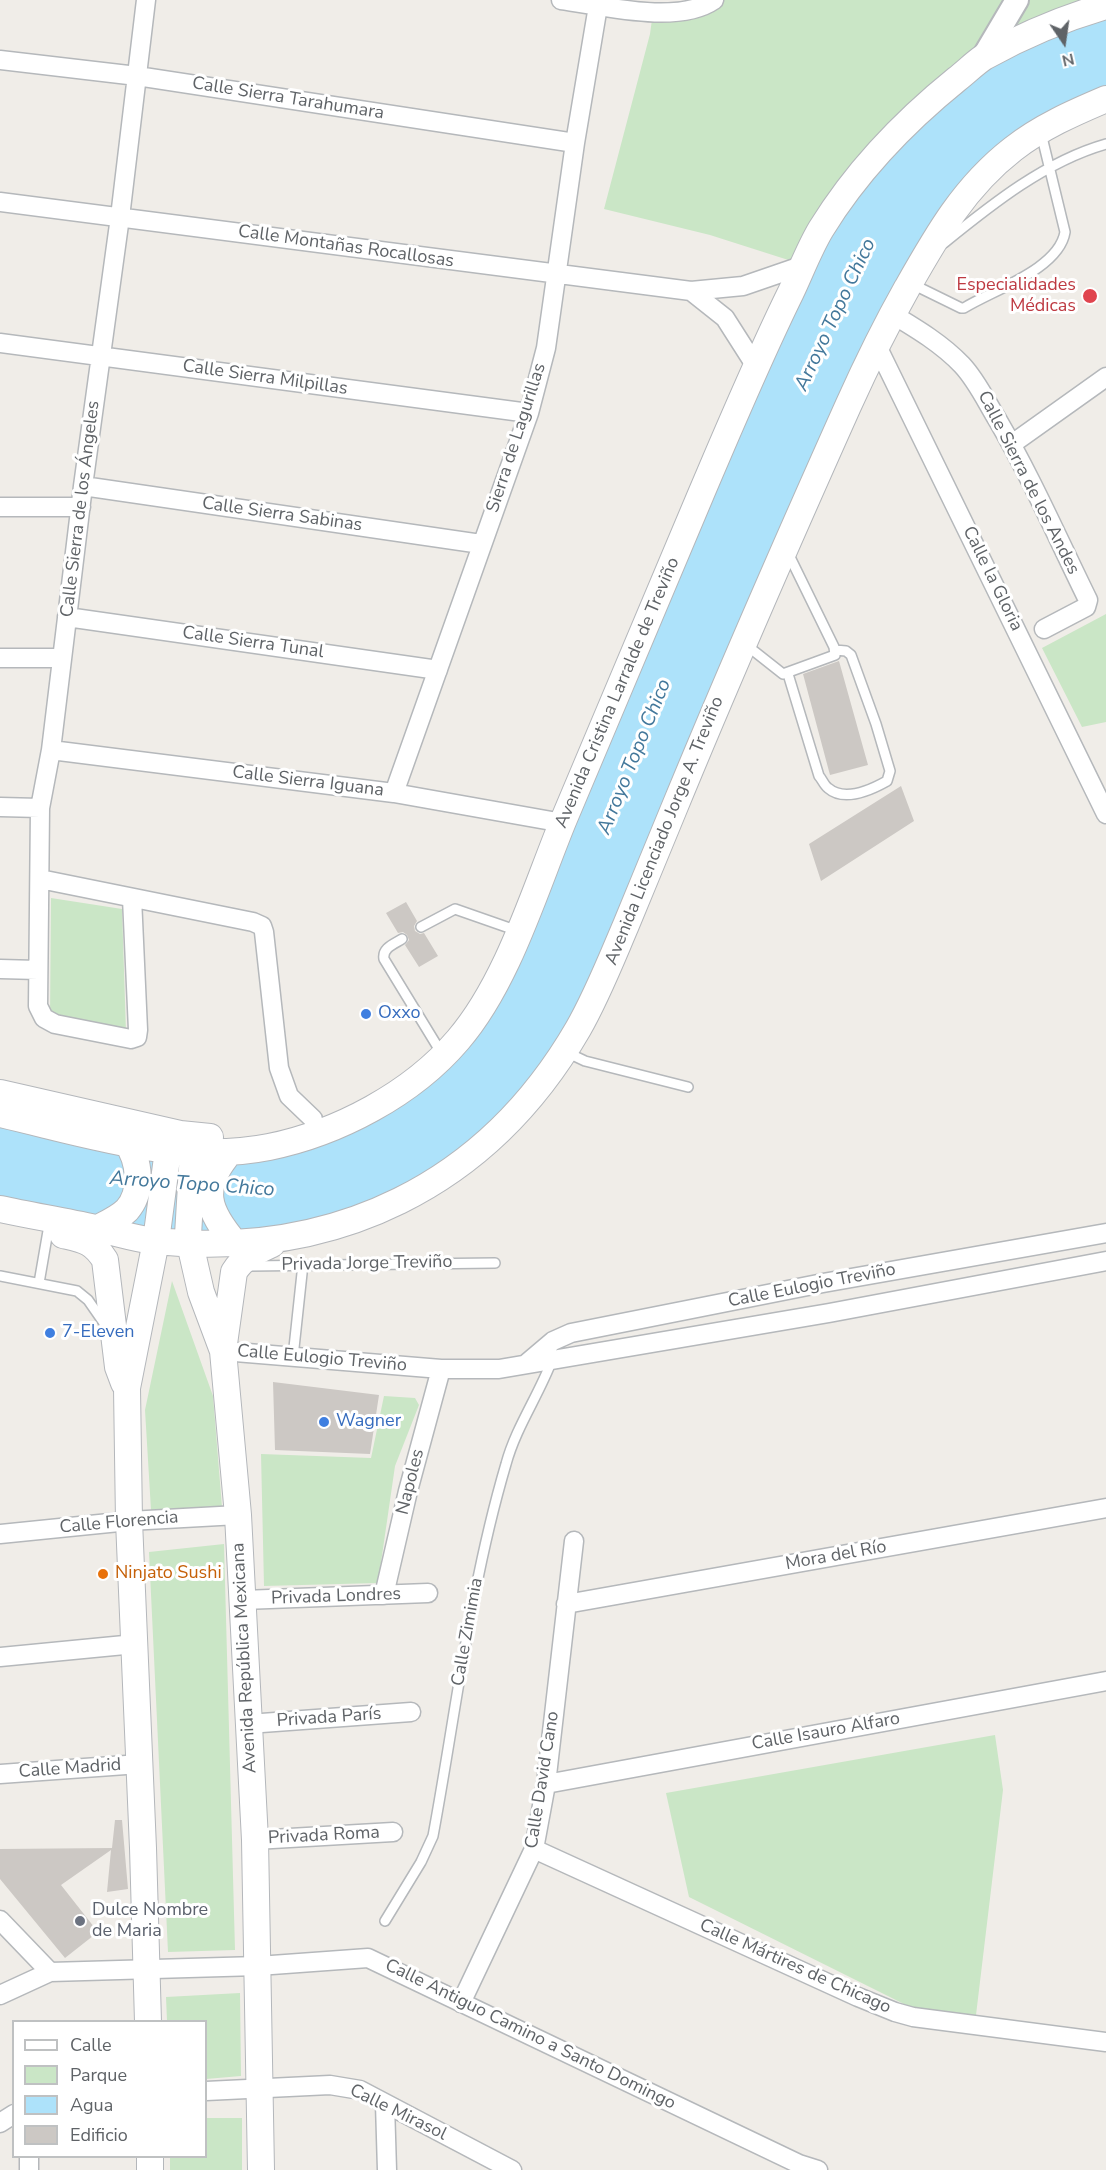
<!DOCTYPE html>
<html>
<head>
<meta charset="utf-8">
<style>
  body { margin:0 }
  #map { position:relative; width:1106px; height:2170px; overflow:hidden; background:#f0ede8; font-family:"Nunito Sans",sans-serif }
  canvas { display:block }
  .legend { position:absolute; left:12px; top:2020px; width:195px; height:138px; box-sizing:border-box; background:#fff; border:2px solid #bfc1c2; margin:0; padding:8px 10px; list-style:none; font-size:18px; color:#5f6367 }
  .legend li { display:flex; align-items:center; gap:12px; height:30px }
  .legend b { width:30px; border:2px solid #bfc1c2 }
  .north { position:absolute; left:1034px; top:12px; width:60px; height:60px; -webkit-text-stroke:4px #fff; paint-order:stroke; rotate:167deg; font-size:16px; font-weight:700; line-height:24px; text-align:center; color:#5f6367 }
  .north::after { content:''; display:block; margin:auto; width:21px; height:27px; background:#5f6367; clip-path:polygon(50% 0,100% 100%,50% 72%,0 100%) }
</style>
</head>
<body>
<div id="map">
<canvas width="1106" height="2170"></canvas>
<ul class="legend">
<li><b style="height:8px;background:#fff"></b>Calle</li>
<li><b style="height:16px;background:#cae6c6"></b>Parque</li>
<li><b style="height:16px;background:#ade2fa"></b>Agua</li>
<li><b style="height:16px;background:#ccc8c4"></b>Edificio</li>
</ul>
<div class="north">N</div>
</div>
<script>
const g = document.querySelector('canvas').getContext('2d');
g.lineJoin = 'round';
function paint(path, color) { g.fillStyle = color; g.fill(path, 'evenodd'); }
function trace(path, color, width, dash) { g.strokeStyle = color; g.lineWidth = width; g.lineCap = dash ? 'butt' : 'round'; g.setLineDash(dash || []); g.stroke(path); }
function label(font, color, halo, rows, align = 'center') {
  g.font = font + ' "Nunito Sans",sans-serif'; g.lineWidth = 6; g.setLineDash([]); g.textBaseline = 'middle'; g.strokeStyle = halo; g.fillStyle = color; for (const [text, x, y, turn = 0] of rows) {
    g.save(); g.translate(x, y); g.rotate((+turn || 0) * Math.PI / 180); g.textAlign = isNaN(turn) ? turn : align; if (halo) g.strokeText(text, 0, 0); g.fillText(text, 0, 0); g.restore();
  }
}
const green = new Path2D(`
  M714,0H1106L804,265L710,235L604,209L650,34L653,12Z
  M1106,614V722L1082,727L1042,648Z
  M51,898L122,909L126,1032L50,1018Z
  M172,1281L213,1396L222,1507L151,1510L145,1410Z
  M384,1396L415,1398L419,1405L395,1466L378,1583L264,1586L261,1454L371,1458Z
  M224,1544L235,1950L168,1952L149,1552Z
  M995,1735L1003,1790L976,2015L922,2013L689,1897L666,1793Z
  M240,1993L241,2076L206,2079V2022L167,2021L166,1997Z
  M206,2118H242V2170H170V2157L206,2156Z`);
const water = new Path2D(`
  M1106,6V99L1059,119L949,216L564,1050L421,1191L235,1243L0,1209V1114L193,1152L326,1131L468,1028L821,230L937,95Z`);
const building = new Path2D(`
  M839,661L868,765L830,775L803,674Z
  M901,786L914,821L821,881L809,844Z
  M406,902L417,921L414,926L415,931L420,934L424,933L438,956L419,967L405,945L409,940L407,935L403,932L398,933L386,913Z
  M273,1382L379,1395L370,1454L275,1450Z
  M115,1820H122L128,1889L107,1892L111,1850L61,1885L98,1932L65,1958L0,1879V1849L112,1848Z`);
const service = new Path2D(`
  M944,243C992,204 1046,161 1106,144
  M910,283L961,308H964C993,290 1059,269 1065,232L1041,133
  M745,644L783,674L835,655L834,647L787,551
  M788,674L819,776C822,779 824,785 828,788C844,802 871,790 887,781L890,771L876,724L851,655L846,651L835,650
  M421,927L455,909L518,931
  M402,939C394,944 382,948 384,959L442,1054
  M566,1052L585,1061L688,1087
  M249,1266L495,1263
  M0,1276L77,1291L88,1300L104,1323
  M39,1283L48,1231
  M293,1357L303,1264
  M385,1921L421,1862L433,1836C456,1712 470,1586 506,1464C516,1427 539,1395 552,1360`);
const minor = new Path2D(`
  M561,0C604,6 678,25 714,0
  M0,60L137,76L575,143
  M0,202L691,291L743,286L804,265
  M691,291L725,318L755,365
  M892,314C917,329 942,344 962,365C977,381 986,401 997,419C1031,477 1058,539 1088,600L1086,607L1044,629
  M0,343L529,413
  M876,344L1106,814
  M1012,444L1106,377
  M83,486L481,544
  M0,507H81
  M67,617L438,670
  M0,658H61
  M51,750L394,793L563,823
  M394,793L529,413L546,348L575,143L599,0
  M0,807L40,808
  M40,879L253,922L262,926L264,932L279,1068L289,1096L313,1119
  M132,898L138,1030L137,1037L131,1039L55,1024L44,1018L38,1006L40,808L51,750L83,486L120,217L146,0
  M0,969L38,970
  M223,1351L441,1369H499L829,1313L1106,1261
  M527,1363L553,1341L571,1333L823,1283L1106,1233
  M0,1534L129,1521L238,1515
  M384,1595L408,1491L441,1369
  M243,1600L428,1593
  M566,1604L1106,1508
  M0,1657L135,1644
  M248,1724L411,1712
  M0,1774L140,1764
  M546,1784L1106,1681
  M255,1840L393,1832
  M534,1849L858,1997L895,2012L913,2017L1106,2042
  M0,1920L50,1972
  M0,1995L50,1972L258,1966L368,1958L799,2164L818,2170
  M461,2003L534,1849L546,1784L574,1541
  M206,2091L330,2085L360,2090L512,2170
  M385,2104L387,2170
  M0,2123L14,2114
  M29,2156V2170`);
const tertiary = new Path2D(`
  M982,59L1017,0`);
const secondary = new Path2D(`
  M0,1093L180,1134L210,1137
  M0,1114C87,1134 179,1165 269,1147C338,1133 412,1094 458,1040C508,982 535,889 564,819C609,710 656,602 701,494C730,426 758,359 791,292C801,271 809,249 821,229C856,172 905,121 957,79C966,72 975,63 984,57C1022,36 1064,18 1106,6
  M193,1152L188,1235L201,1292L223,1351L238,1515L255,1840L261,2170
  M230,1152C199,1188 207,1210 235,1243
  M0,1209C32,1216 64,1221 95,1228C115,1232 135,1239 155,1241C335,1259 487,1186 578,1029C597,996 611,960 626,925C642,887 657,849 673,811C729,675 788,540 848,406C866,366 885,327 907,288C937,235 964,187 1013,149C1041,127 1073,113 1106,99
  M98,1228C108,1223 119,1218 127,1210C143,1192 140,1160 126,1142
  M63,1235C84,1240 93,1241 105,1260L118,1367L124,1383
  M223,1351L234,1272C243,1257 257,1251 272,1244
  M148,2022L143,1848L129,1521L127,1388L156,1241L168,1150
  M150,2156V2170`);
const markers = [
  [1090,296,8,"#e0444e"],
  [366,1014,6,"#3f7fe0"],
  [50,1333,6,"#3f7fe0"],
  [324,1422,6,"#3f7fe0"],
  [103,1574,6,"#e8710a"],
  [80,1921,6,"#6b7280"]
];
const streetNames = [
  ["Calle Sierra Tarahumara",288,99,9],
  ["Calle Montañas Rocallosas",346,247,8],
  ["Calle Sierra Milpillas",265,378,8],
  ["Sierra de Lagurillas",517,438,-72],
  ["Calle Sierra de los Andes",1028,483,63],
  ["Calle Sierra de los Ángeles",81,509,-83],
  ["Calle Sierra Sabinas",282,515,8],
  ["Calle la Gloria",992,579,64],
  ["Calle Sierra Tunal",253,643,8],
  ["Avenida Cristina Larralde de Treviño",618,693,-67],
  ["Calle Sierra Iguana",308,782,7],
  ["Avenida Licenciado Jorge A. Treviño",665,831,-68],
  ["Privada Jorge Treviño",367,1264,-1],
  ["Calle Eulogio Treviño",812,1286,-11],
  ["Calle Eulogio Treviño",322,1359,5],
  ["Napoles",411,1482,-76],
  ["Calle Florencia",119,1523,-5],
  ["Mora del Río",836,1556,-10],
  ["Privada Londres",336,1597,-2],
  ["Calle Zimimia",468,1632,-80],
  ["Avenida República Mexicana",245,1658,-93],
  ["Privada París",329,1718,-4],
  ["Calle Isauro Alfaro",826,1732,-10],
  ["Calle Madrid",70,1769,-4],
  ["Calle David Cano",543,1780,-81],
  ["Privada Roma",324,1836,-3],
  ["Calle Mártires de Chicago",795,1967,24],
  ["Calle Antiguo Camino a Santo Domingo",530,2035,26],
  ["Calle Mirasol",398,2113,26]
];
const healthNames = [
  ["Especialidades",1076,286],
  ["Médicas",1076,307]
];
const shopNames = [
  ["Oxxo",378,1014],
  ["7-Eleven",62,1333],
  ["Wagner",336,1422]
];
const foodNames = [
  ["Ninjato Sushi",115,1574]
];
const worshipNames = [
  ["Dulce Nombre",92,1911],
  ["de Maria",92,1932]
];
const waterNames = [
  ["Arroyo Topo Chico",836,315,-65],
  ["Arroyo Topo Chico",635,757,-68],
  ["Arroyo Topo Chico",192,1185,4]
];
paint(green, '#cae6c6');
paint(water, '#ade2fa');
paint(building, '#ccc8c4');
trace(service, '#b5b8bb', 12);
trace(minor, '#b5b8bb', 21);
trace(tertiary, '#b5b8bb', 26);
trace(secondary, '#b4b7bb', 28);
trace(service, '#fff', 9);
trace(minor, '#fff', 18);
trace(tertiary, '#fff', 22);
trace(secondary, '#fff', 26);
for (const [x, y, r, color] of markers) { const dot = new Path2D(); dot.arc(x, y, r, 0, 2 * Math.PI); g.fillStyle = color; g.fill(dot); trace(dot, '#fff', 2); }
label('18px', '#5f6367', '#fff', streetNames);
label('18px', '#be3a42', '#fff', healthNames, 'right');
label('18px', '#366cbe', '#fff', shopNames, 'left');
label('18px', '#c56008', '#fff', foodNames, 'left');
label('18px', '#5b616d', '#fff', worshipNames, 'left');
label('italic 20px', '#43789b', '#fff', waterNames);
</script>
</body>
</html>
